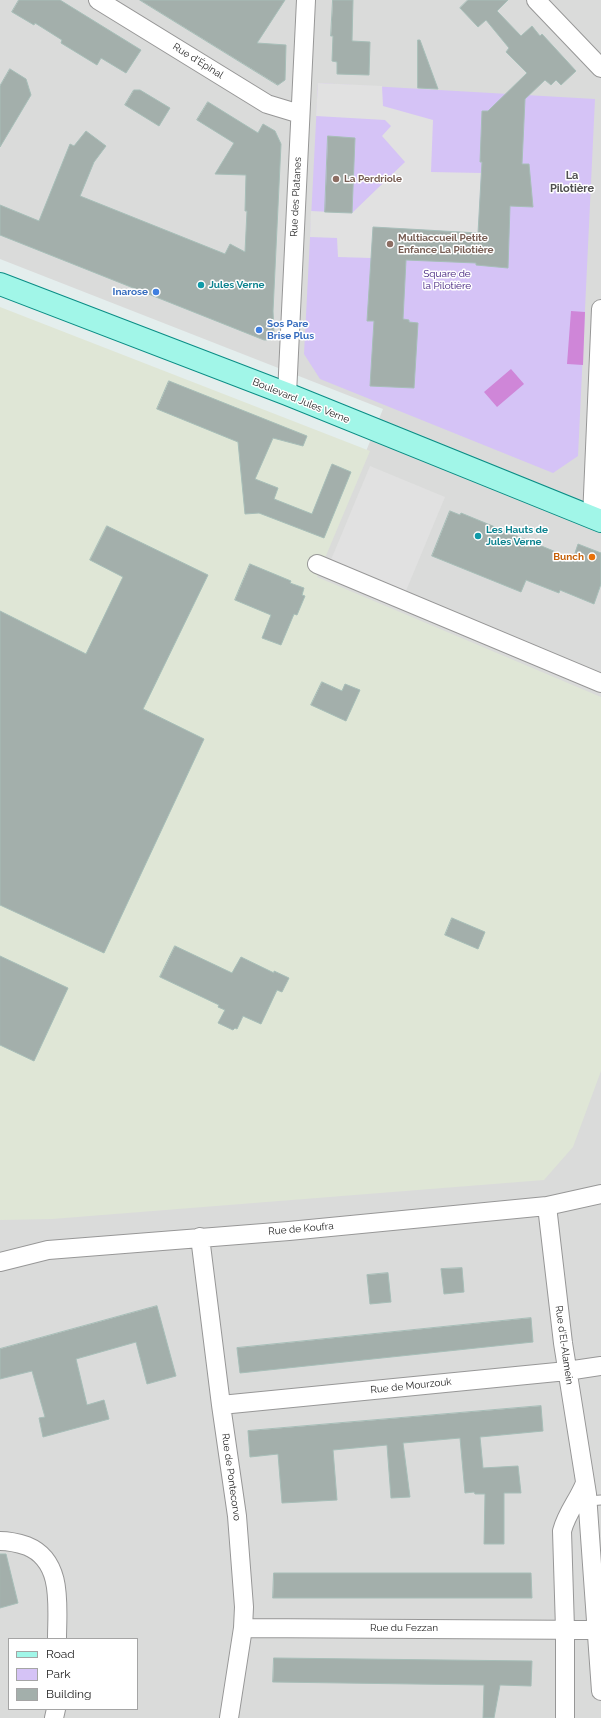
<!DOCTYPE html>
<html>
<head>
<meta charset="utf-8">
<style>
  body { margin:0 }
  #map { position:relative; width:601px; height:1718px; overflow:hidden; background:#e4eeed; font-family:Raleway,sans-serif }
  canvas { display:block }
  .legend { position:absolute; left:8px; top:1638px; width:130px; height:72px; box-sizing:border-box; background:#fff; border:1px solid #a5a5a5; margin:0; padding:5px 7px; list-style:none; font-size:12px; color:#1d1d1d }
  .legend li { display:flex; align-items:center; gap:8px; height:20px }
  .legend b { width:20px; border:1px solid #a5a5a5 }
</style>
</head>
<body>
<div id="map">
<canvas width="601" height="1718"></canvas>
<ul class="legend">
<li><b style="height:5px;background:#a1f6e8"></b>Road</li>
<li><b style="height:11px;background:#d5c3f6"></b>Park</li>
<li><b style="height:11px;background:#a3afab"></b>Building</li>
</ul>
</div>
<script>
const g = document.querySelector('canvas').getContext('2d');
g.lineJoin = 'round';
function paint(path, color) { g.fillStyle = color; g.fill(path, 'evenodd'); }
function trace(path, color, width, dash) { g.strokeStyle = color; g.lineWidth = width; g.lineCap = dash ? 'butt' : 'round'; g.setLineDash(dash || []); g.stroke(path); }
function label(font, color, halo, rows, align = 'center') {
  g.font = font + ' Raleway,sans-serif'; g.lineWidth = 3; g.setLineDash([]); g.textBaseline = 'middle'; g.strokeStyle = halo; g.fillStyle = color; for (const [text, x, y, turn = 0] of rows) {
    g.save(); g.translate(x, y); g.rotate((+turn || 0) * Math.PI / 180); g.textAlign = isNaN(turn) ? turn : align; if (halo) g.strokeText(text, 0, 0); g.fillText(text, 0, 0); g.restore();
  }
}
const residential = new Path2D(`
  M0,0H601V1718H0V1147L275,678L383,409L0,259ZM9,1639H137V1709H9Z`);
const industrial = new Path2D(`
  M0,307L370,451L317,577L601,697V1071L573,1147L544,1180L52,1219L0,1220Z`);
const park = new Path2D(`
  M318,83L595,99L578,456L553,473L320,379L304,354Z`);
const pitch = new Path2D(`
  M571,311L585,312L583,365L567,364Z
  M511,369L524,384L497,407L484,392Z`);
const parking = new Path2D(`
  M318,83L382,86L383,106L433,120L431,172L481,173L478,233L373,227L371,258L338,257L337,238L310,237L311,211L352,213L405,162L382,136L391,126L385,120L316,116Z
  M370,466L445,497L403,598L328,567Z`);
const building = new Path2D(`
  M19,0H60L141,50L126,73L101,58L97,65L61,43L62,40L35,23L34,25L12,12Z
  M140,0H285L257,43L286,45L285,80L278,85Z
  M333,0H353L352,41L370,42L369,75L337,74V62L332,61L333,36H331Z
  M468,0H508L497,11L521,36L532,26L540,36L542,34L576,71L561,85L556,80L551,85L545,80L525,99L522,164H529L533,207L510,206L508,268L476,265V263L406,260L403,319L409,320V322L418,323L414,388L370,386L374,321H367L373,227L478,233L482,162H480L482,111H488L527,73L506,52L509,48L486,20L478,27L460,8Z
  M418,40H420L438,89L418,88Z
  M10,69L26,79L31,95L0,147V86Z
  M134,90H140L170,108L159,126L125,105Z
  M208,102L258,133L263,124L275,131L281,144L273,311L274,334L271,340H264L0,235V205L39,221L70,144L74,146L86,131L106,146L94,162L80,196L225,254L230,244L245,252L247,211H245L246,175L215,174L234,143L197,120Z
  M328,136L355,138L352,213L325,212Z
  M169,381L307,436L303,446L273,438L255,479L278,488L274,499L312,514L332,464L351,472L324,538L259,513L245,514L238,442L157,409Z
  M450,511L460,515L461,513L573,559L578,544L601,553V584L594,604L560,590L559,593L526,580L521,592L432,556Z
  M107,526L208,575L143,709L204,739L104,953L0,905V611L86,654L123,577L90,560Z
  M250,564L291,581L290,583L304,588L302,595L305,596L297,615L294,614L281,645L262,638L271,615L235,600Z
  M322,682L342,691L345,684L360,690L346,721L311,705Z
  M452,918L485,932L478,949L445,935Z
  M175,946L232,973L241,957L274,973V971L289,978L282,992L277,990L261,1024L243,1016L237,1029L235,1028L233,1030L218,1023L225,1010L218,1007L219,1005L160,977Z
  M0,956L68,988L34,1061L0,1045Z
  M462,1268L464,1292L444,1294L441,1269Z
  M388,1273L391,1302L370,1304L367,1275Z
  M157,1306L176,1376L147,1384L136,1342L76,1359L87,1405L104,1400L109,1419L43,1437L39,1418L45,1417L32,1371L0,1379V1349Z
  M531,1318L533,1342L240,1373L237,1348Z
  M541,1406L543,1431L480,1437L483,1468L518,1466L521,1493H504V1544H484L485,1494H475L474,1492L465,1493L460,1438L403,1443L410,1497L391,1498L387,1445L333,1450L337,1500L282,1503L278,1454L250,1457L248,1431Z
  M0,1554H6L18,1603L0,1608Z
  M274,1573H531L532,1598H273Z
  M274,1658L532,1661L531,1686L500,1685L494,1718H483L484,1685L273,1682Z`);
const service = new Path2D(`
  M588,1501L601,1500`);
const minor = new Path2D(`
  M98,0L267,104L300,114
  M536,0L601,68
  M287,394L306,0
  M592,518L601,309
  M317,564L601,683
  M547,1206L563,1343L587,1494L601,1691
  M200,1237L221,1405L237,1516L244,1607L243,1628L229,1718
  M0,1262L48,1250L289,1231L547,1206L601,1194
  M221,1405L567,1371L601,1366
  M0,1541C9,1541 18,1543 27,1546C64,1561 57,1607 57,1639
  M243,1628L601,1630
  M54,1718L56,1709
  M565,1718V1629L562,1531C567,1512 578,1501 585,1483`);
const primary = new Path2D(`
  M0,284L287,394L601,521`);
const markers = [
  [336,179,4,"#8d6e63"],
  [390,244,4,"#8d6e63"],
  [201,285,4,"#0f9aa8"],
  [156,292,4,"#3f7fe0"],
  [259,330,4,"#3f7fe0"],
  [478,536,4,"#0f9aa8"],
  [592,557,4,"#e8710a"]
];
const streetNames = [
  ["Rue d'Épinal",198,61,32],
  ["Rue des Platanes",296,197,-87],
  ["Boulevard Jules Verne",301,401,22],
  ["Rue de Koufra",301,1229,-5],
  ["Rue d'El-Alamein",564,1345,82],
  ["Rue de Mourzouk",411,1386,-6],
  ["Rue de Pontecorvo",231,1477,82],
  ["Rue du Fezzan",404,1628]
];
const educationNames = [
  ["La Perdriole",344,179],
  ["Multiaccueil Petite",398,238],
  ["Enfance La Pilotière",398,250]
];
const parkNames = [
  ["Square de",447,274],
  ["la Pilotière",447,286]
];
const cultureNames = [
  ["Jules Verne",209,285],
  ["Les Hauts de",486,530],
  ["Jules Verne",486,542]
];
const shopNames = [
  ["Inarose",148,292],
  ["Sos Pare",267,324,"left"],
  ["Brise Plus",267,336,"left"]
];
const foodNames = [
  ["Bunch",584,557]
];
const neighbourhoodNames = [
  ["La",572,176],
  ["Pilotière",572,189]
];
paint(residential, '#dadbda');
paint(industrial, '#dfe6d6');
paint(park, '#d5c3f6');
paint(pitch, '#cf86d8');
paint(parking, '#e1e1e1');
paint(building, '#a3afab');
trace(building, '#a7beb8', 1);
trace(service, '#979797', 11);
trace(minor, '#979797', 20);
trace(primary, '#0a8d85', 24);
trace(service, '#fff', 9);
trace(minor, '#fff', 18);
trace(primary, '#a1f6e8', 22);
for (const [x, y, r, color] of markers) { const dot = new Path2D(); dot.arc(x, y, r, 0, 2 * Math.PI); g.fillStyle = color; g.fill(dot); trace(dot, '#fff', 1.5); }
label('10px', '#1d1d1d', '#fff', streetNames);
label('bold 10px', '#785e54', '#fff', educationNames, 'left');
label('10px', '#351274', '#fff', parkNames);
label('bold 10px', '#0d838f', '#fff', cultureNames, 'left');
label('bold 10px', '#366cbe', '#fff', shopNames, 'right');
label('bold 10px', '#c56008', '#fff', foodNames, 'right');
label('bold 11px', '#505050', '#fff', neighbourhoodNames);
</script>
</body>
</html>
